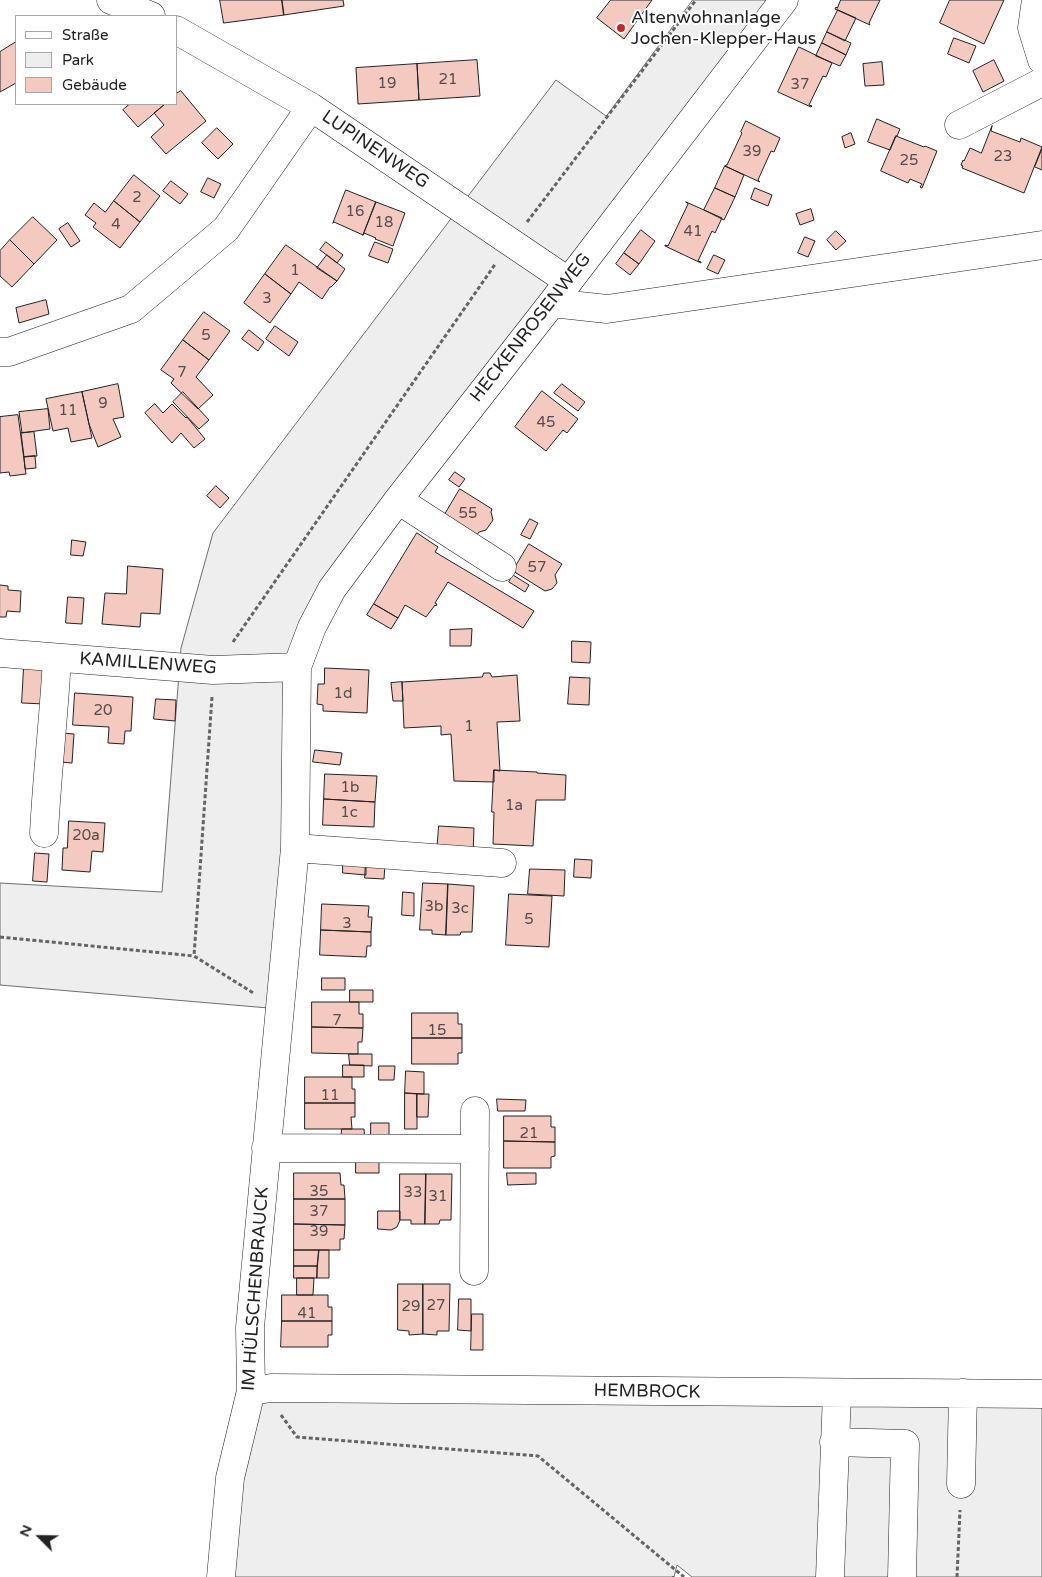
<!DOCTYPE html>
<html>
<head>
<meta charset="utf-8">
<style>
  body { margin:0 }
  #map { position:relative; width:1042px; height:1577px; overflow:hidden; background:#fff; font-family:"Varela Round",sans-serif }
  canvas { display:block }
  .legend { position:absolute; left:15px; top:15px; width:162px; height:90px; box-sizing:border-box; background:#fff; border:1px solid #a7a7a7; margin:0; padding:6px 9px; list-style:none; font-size:15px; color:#222 }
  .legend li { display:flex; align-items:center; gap:10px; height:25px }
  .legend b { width:25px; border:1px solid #a7a7a7 }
  .north { position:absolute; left:15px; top:1512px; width:50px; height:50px; -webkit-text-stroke:4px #fff; paint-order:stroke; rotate:293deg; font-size:14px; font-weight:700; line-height:20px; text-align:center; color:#222 }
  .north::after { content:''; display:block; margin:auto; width:18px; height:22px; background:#222; clip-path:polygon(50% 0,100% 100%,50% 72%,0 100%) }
</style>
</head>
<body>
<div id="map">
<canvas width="1042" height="1577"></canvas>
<ul class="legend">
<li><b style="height:6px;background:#fff"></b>Straße</li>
<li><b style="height:14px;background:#eee"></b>Park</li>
<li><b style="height:14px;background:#f3c9c0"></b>Gebäude</li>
</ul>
<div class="north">N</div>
</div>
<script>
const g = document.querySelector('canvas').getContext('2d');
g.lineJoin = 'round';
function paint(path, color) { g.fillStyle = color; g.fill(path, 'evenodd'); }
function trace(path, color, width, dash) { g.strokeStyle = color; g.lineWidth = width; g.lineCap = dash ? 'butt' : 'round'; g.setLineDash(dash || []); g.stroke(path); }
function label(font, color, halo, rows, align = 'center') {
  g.font = font + ' "Varela Round",sans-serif'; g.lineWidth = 4; g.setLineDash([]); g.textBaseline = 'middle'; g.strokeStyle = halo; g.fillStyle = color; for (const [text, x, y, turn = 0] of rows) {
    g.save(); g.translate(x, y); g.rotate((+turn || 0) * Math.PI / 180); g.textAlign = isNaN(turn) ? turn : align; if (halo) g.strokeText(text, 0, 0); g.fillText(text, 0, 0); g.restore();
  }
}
const green = new Path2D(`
  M693,0H770L321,583L297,628L295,848L280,1009L0,985V883L162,892L181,648L213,533L556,80L606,116Z
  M251,1391L1042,1400V1577H692L677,1565L674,1577H221Z`);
const building = new Path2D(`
  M220,0H282L284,15L224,23Z
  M282,0H343L344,6L284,15Z
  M611,0H652L624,39L597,18Z
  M841,0H880L869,23L870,25L835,9L836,7L837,8Z
  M950,0H1004L984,44L940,23Z
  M838,10L856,18L845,41L827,32Z
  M827,32L851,43L846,55L822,43Z
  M954,38L976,46L969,63L948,54Z
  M16,42V83L0,92V52Z
  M822,43L846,55L840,66L816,56Z
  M799,47L832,63L826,77L823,76L809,105L812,106L811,107L778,92Z
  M477,60L480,96L419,100L417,64Z
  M994,60L1004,81L983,92L973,71Z
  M882,62L884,85L865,86L863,64Z
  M417,64L419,100L358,104L356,68Z
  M181,91L206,121L166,154L151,137L164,125L154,113L165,104H176V94Z
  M130,104H165L138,127L123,110Z
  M877,119L900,129L897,136H896L890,150L868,142Z
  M746,121L780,138L774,152L771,151L758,180L760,182L725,166L726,165H727L742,133L741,132Z
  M992,126L991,131L1020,142L1021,138L1042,147L1024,193L962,168L963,166L961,165L963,160L964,161L970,148L981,153Z
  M217,128L233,144L218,159L202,143Z
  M851,133L855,144L845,148L842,137Z
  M896,136L924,147L925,146L937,151L922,188L920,187L922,184L910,179L908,183L881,171Z
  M1042,149V170L1035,167Z
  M725,166L744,175L735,197L715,188Z
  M134,175L160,196L140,222L114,201Z
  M208,178L221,184L214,198L201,192Z
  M171,181L188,194L180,204L163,191Z
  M715,188L735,197L724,220L704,210Z
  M755,188L772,195L768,206L751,199Z
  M346,190L376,202L363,235L334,222L333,223Z
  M114,201L140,222L120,248L93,227L96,223L85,215L94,203L105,212Z
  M376,202L405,213L393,246L375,239L376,238L364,233L363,235Z
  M686,202L722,218L715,233L712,231L698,261L701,262V263L665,246V245L668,246L688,204Z
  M811,209L814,220L800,225L796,214Z
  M33,217L57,240L34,264L10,240Z
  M68,223L80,241L71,247L59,229Z
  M641,230L655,241L639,264L624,253Z
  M836,231L846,241L836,250L827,240Z
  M805,237L815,241L808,257L798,253Z
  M10,240L34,264L12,287L0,276V251Z
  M326,242L343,255L337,263L320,250Z
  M375,242L393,249L388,263L369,256Z
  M286,245L337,281L331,287H330L322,299L299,282L291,294L265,274Z
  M624,253L639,264L630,275L616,264Z
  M327,255L345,269L337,281L317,268Z
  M714,255L725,260L718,274L707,269Z
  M265,274L291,294L270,323L244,303Z
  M46,300L49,314L19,323L16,308Z
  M204,312L230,331L209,360L183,340Z
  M275,326L298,342L289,356L266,339Z
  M249,330L264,342L258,351L242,339Z
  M183,340L209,360L196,377L213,395L198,409L171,383L174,379L161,370Z
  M118,384L124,417L113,419L121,437L98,447L89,424L82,392Z
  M562,384L585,402L578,411L554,393Z
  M542,391L578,419L567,433L563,430L546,451L515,427Z
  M82,392L92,438L71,442L68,428L53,431L46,399Z
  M183,392L209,420L199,429L173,402Z
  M155,404L163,413L172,404L186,418L187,417L205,439L194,448L181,433L172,443L145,413Z
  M48,409L50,429L22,433L19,412Z
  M18,415L26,474L10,476L9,472L0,473V417Z
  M34,432L37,456L24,457L21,433Z
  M35,456L36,468L25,469L24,457Z
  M455,472L465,479L459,487L449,480Z
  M216,486L229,498L220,508L207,496Z
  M460,489L492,509L491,512L493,520L486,530L479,532L476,536L444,516Z
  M530,519L538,523L530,539L521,535Z
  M417,533L438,547L435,552L534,611L523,628L448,582L435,603L437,604L436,606L435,605L426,617L405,605L398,618L374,604Z
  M72,540L86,542L83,556L71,555Z
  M529,544L562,564L555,575L557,583L552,589L545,591L513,571Z
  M128,566L163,569L160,614L141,613L140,627L102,624L105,593L126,594Z
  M513,575L529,585L525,592L509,582Z
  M0,585L8,586V590L21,591L20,612L7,611L6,617H0Z
  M68,597L84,598L82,624L66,623Z
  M374,604L398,618L391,629L367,615Z
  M472,629L471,646H450V630Z
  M572,641L591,642L590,663L572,662Z
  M24,667L47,669L45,704L22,703Z
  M325,668L369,670L367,713L323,711V705L317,704L318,684H324Z
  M484,673H490L492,677L517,675L520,721L497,722L500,771L494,770V782L454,781L451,734L441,735V726L404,728L402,682L482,677Z
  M570,677L590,678L589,705L568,704Z
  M402,682L403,701H393L391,683Z
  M75,693L133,697L131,731H125L124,744L108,743L109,727L73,725Z
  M156,699L176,700L175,721L154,719Z
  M62,733L74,734L72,763L60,762Z
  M315,750L342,753L340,765L313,762Z
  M494,770L537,772V773L566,775L565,800H536L533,846L493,844L494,812H492Z
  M325,774L377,776L375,802L324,799Z
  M324,799L375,802L374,827L323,825Z
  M69,821L105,823L103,852L92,851L90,872L62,870L63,848H67Z
  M439,826L474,828L473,854L437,852Z
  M35,853L49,854L47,882L33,881Z
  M575,859L592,860L591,878L574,877Z
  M343,862L366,863V875L343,873Z
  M366,863L385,864L384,879L365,878Z
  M530,869L565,870L564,896L528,894Z
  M423,883L448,884L446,935L432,934V930H420Z
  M448,884L474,886L472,932H461L460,935H446Z
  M403,892L414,893V916L402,915Z
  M509,894L552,896L549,947L506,945Z
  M322,904L369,906L368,917H372L371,932L321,930Z
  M321,930L371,932V946H367L366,957L320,955Z
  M322,978H345V990H322Z
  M350,990H373V1002H350Z
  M312,1002H359V1014H363V1028L312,1027Z
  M412,1013H458V1024H462V1038H412Z
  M312,1027L363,1028L362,1042H358V1054L312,1053Z
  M412,1038H462V1053H458V1064H412Z
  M349,1054H372V1066L350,1065Z
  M343,1065H364V1077H343Z
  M379,1066H395L394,1080H379Z
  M406,1071L424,1072V1094L405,1093Z
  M305,1077H352V1089H355V1103H305Z
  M405,1093L417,1094V1129H405Z
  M417,1094H429L428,1117H417Z
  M497,1099L526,1100L525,1111H498Z
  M305,1103H355V1117H351L352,1129H305Z
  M504,1116H551V1127H555V1142L504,1141Z
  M371,1123H389V1141H371Z
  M342,1129H364L365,1141H341Z
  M504,1141L555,1142V1156L551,1157V1168H504Z
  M356,1162H379V1173H356Z
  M294,1173H340L341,1185H344L345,1199H294Z
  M507,1173H536V1184L508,1185Z
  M400,1174H426L425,1224H411V1220H400Z
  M426,1174H452L451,1220H440L439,1224H425Z
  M294,1199H345V1225L294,1224Z
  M378,1211H400V1220L397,1227L391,1230L378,1229Z
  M294,1224L345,1225L344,1239H340V1250H294Z
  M294,1250H319L317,1266H294Z
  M319,1250H329V1278H317Z
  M294,1266H317V1278H294Z
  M297,1278H314L313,1295H297Z
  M398,1284H423V1334L409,1335V1331L398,1330Z
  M423,1284H450L449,1331H437V1335L423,1334Z
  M282,1295H328V1307H332V1321H282Z
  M459,1299H471V1331L458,1330Z
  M472,1314H483V1350H471Z
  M282,1321H332V1335H328V1347H281Z`);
const path = new Path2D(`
  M527,222L696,0
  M233,642L496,263
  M212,697L194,956L255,994
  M0,937L194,956
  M281,1415L297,1437L538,1456L684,1577
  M957,1577L960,1510`);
const minor = new Path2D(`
  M111,0L151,16
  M1036,0L1032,28L1042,60
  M176,30L311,107L568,281
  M959,125L1042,82
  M552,303L607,309L1042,245
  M0,352H9L131,309L226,229L311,107
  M398,500L502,567
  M0,653L213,670L297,667
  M44,833C47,774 54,716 57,658
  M295,848L502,863
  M266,1148L475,1149
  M474,1271L475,1111
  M251,1391L271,1388L1042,1394
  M834,1442L905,1444L902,1577
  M961,1484L963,1393
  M221,1577L230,1478L251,1391L250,1327L295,848L297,667L312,627L332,589L398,500L552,303L784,0
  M830,1577L837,1393`);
const fence = new Path2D(`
  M672,1577H674`);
const markers = [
  [621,28,5,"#c62828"]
];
const numberNames = [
  ["21",448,80],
  ["19",387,84],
  ["37",800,85],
  ["39",752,152],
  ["23",1003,157],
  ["25",909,161],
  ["2",137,198],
  ["16",355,212],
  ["18",384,223],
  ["4",116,225],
  ["41",693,232],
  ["1",295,271],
  ["3",267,299],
  ["5",206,336],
  ["7",182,373],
  ["9",103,404],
  ["11",68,411],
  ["45",546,423],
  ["55",468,514],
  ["57",537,568],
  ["1d",343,694],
  ["20",103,711],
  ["1",469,727],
  ["1b",350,788],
  ["1a",514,806],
  ["1c",349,813],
  ["20a",86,836],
  ["3b",434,907],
  ["3c",460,909],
  ["5",529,920],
  ["3",347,924],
  ["7",337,1021],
  ["15",437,1031],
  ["11",330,1096],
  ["21",529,1134],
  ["35",319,1192],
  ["33",413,1193],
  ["31",438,1197],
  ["37",319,1212],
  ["39",319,1232],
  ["27",436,1306],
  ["29",411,1307],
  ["41",307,1314]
];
const poiNames = [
  ["Altenwohnanlage",631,18],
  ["Jochen-Klepper-Haus",631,39]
];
const streetNames = [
  ["LUPINENWEG",375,150,34],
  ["HECKENROSENWEG",531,328,-52],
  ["KAMILLENWEG",148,664,4],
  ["IM HÜLSCHENBRAUCK",256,1289,-86],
  ["HEMBROCK",647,1392,1]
];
paint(green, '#eee');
trace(green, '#6f6f6f', 1);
paint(building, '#f3c9c0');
trace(building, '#222', 1);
trace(minor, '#222', 29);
trace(path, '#646464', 3, [4, 2.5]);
trace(minor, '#fff', 28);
trace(fence, '#222', 1, [6, 2.5]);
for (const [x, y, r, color] of markers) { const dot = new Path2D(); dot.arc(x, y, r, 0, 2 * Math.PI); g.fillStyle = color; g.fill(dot); trace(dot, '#fff', 2); }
label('15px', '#564c4a', null, numberNames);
label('18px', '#222', '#fff', poiNames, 'left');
label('18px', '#222', '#fff', streetNames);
</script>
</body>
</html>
